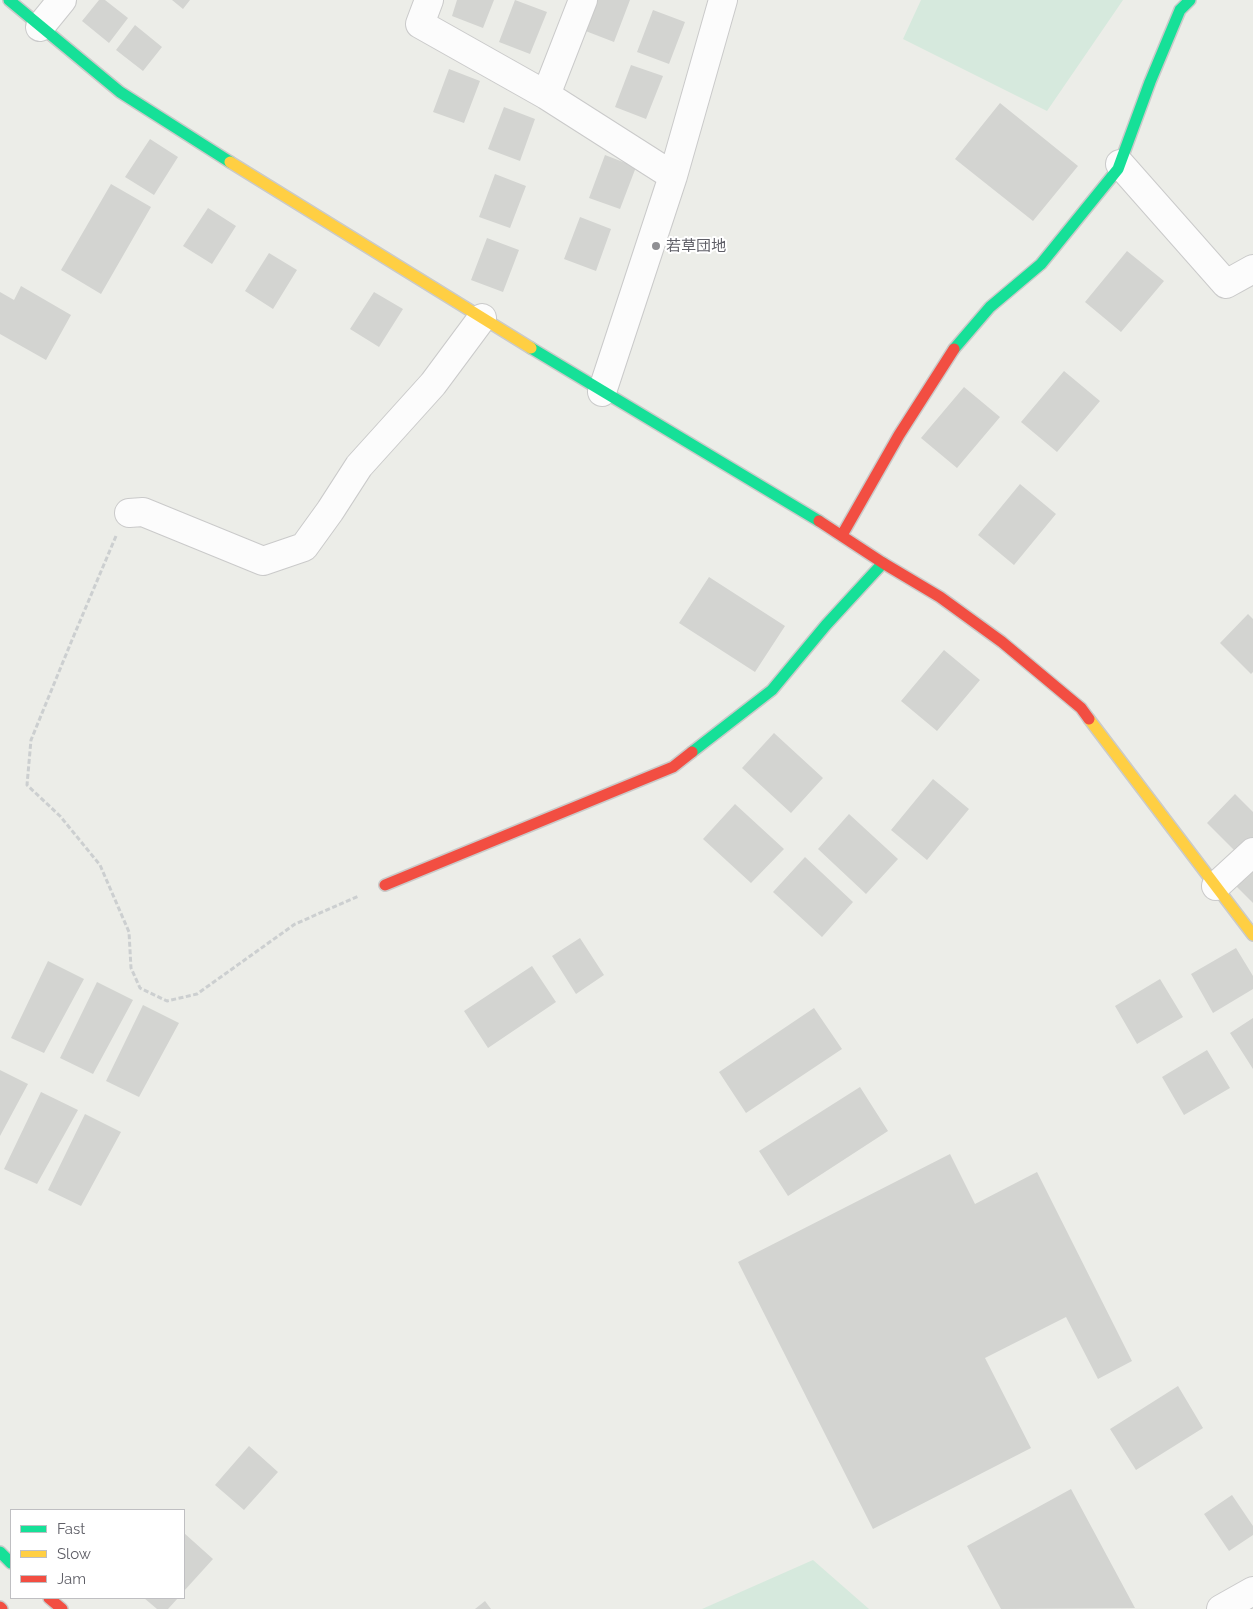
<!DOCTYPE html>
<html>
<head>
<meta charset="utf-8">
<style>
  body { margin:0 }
  #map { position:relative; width:1253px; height:1609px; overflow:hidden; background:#ecede8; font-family:Raleway,sans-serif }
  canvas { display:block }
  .legend { position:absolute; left:10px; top:1509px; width:175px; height:90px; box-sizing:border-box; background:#fff; border:1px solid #bfbfc2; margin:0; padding:6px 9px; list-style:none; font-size:15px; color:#5e5e66 }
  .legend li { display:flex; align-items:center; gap:10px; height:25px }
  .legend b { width:25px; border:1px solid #bfbfc2 }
</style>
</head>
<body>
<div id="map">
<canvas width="1253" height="1609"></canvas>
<ul class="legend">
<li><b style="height:6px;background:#16e098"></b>Fast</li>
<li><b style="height:6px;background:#ffcf43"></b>Slow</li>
<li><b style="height:6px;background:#f24e42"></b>Jam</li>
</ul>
</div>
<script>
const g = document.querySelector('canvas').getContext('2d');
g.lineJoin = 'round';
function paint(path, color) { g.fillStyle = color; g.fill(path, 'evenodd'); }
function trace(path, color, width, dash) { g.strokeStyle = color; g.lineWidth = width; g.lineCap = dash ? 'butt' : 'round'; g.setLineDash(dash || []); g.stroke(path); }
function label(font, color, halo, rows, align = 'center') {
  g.font = font + ' Raleway,"Noto Sans JP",sans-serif'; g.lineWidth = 4; g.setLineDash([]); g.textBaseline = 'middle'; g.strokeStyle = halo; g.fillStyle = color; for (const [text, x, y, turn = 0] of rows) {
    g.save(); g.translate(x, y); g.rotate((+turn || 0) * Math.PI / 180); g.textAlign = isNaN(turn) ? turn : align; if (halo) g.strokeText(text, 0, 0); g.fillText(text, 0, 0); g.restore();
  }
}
const green = new Path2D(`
  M921,0H1123L1047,111L903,39Z
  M813,1560L869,1609H702Z`);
const building = new Path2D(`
  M99,0H105L128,18L109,43L82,21Z
  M172,0H190L183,9Z
  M457,0H494L483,28L452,16Z
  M515,0L547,12L530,54L499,42Z
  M594,0H630L614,42L583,30Z
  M653,10L685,22L669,64L637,52Z
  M135,25L162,47L143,71L116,50Z
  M631,65L663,76L646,119L615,107Z
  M449,69L480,81L464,123L433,112Z
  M1000,103L1078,166L1033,221L955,159Z
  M504,107L535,119L520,161L488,149Z
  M150,139L178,157L154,195L125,177Z
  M605,155L636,167L620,209L589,198Z
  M495,174L526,186L510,228L479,217Z
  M111,184L151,207L101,294L61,270Z
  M208,208L236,226L212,264L183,246Z
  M580,217L611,229L596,271L564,259Z
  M487,238L519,250L503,292L471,280Z
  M1127,251L1164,281L1121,332L1085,302Z
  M269,253L297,270L273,309L245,291Z
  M21,286L71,315L46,360L0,334V292L14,300Z
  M374,292L403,309L379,347L350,329Z
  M1064,371L1100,401L1057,452L1021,422Z
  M964,387L1000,417L957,468L921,438Z
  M1020,484L1056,514L1014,565L978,535Z
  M709,577L785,626L755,672L679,623Z
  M1248,614L1253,619V672L1251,674L1220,643Z
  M944,650L980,680L937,731L901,701Z
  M774,733L823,778L791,813L742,768Z
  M933,779L969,809L927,860L891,830Z
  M1235,794L1253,812V839L1238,854L1207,823Z
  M735,804L784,849L751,883L703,839Z
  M849,814L898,859L866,894L818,849Z
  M805,857L853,902L822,937L773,892Z
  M1253,863V903L1233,883Z
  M580,938L604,975L576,994L552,956Z
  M1236,948L1253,976V989L1213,1013L1191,974Z
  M48,961L84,979L44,1053L11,1038Z
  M532,966L556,1002L488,1048L464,1011Z
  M1160,979L1183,1017L1137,1044L1115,1006Z
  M97,982L133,1000L93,1074L60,1058Z
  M143,1005L179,1023L139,1097L106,1081Z
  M814,1008L842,1049L746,1113L719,1072Z
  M1253,1018V1069L1230,1033Z
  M1207,1050L1230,1088L1184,1115L1162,1077Z
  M0,1070L28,1084L0,1136Z
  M860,1087L888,1131L788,1196L759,1151Z
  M41,1092L78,1110L37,1184L4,1169Z
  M85,1114L121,1132L81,1206L48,1190Z
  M950,1154L975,1204L1037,1172L1132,1361L1098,1379L1066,1317L985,1358L1031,1448L873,1529L738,1262Z
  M1178,1386L1203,1428L1136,1470L1110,1429Z
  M249,1446L278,1472L244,1510L215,1485Z
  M1071,1489L1135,1608L1001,1609L967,1546Z
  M1232,1495L1253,1526V1535L1229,1551L1204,1514Z
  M184,1533L213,1559L184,1591Z
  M144,1598H178L168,1609H157Z
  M485,1601L491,1609H475Z`);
const path = new Path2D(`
  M116,536L72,640L31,740L27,785L60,816L100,865L129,932L131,968L140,988L167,1001L197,994L295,924L359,896`);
const street = new Path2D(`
  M429,0L420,24L546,95L673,176
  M40,27L62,0
  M546,95L583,0
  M1120,164L1226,284L1253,269
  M602,392L673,176L723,0
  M129,513L143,512L263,561L304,547L330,511L359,466L433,384L482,318
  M1216,886L1253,852
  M1221,1609L1253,1591`);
const fast = new Path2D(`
  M9,0L120,92L230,162
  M531,348L819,521
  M954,349L990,307L1041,264L1118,169L1150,82L1180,10L1190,0
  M692,752L772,690L826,625L883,563
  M0,1552L11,1563`);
const slow = new Path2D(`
  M230,162L531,348
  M1089,719L1253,935`);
const jam = new Path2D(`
  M819,521L883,563L940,597L1002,642L1081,708L1089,719
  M842,535L899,435L954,349
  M385,885L673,767L692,752
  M49,1598L62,1609
  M0,1607L2,1609`);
const markers = [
  [656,246,5,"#909094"]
];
const poiNames = [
  ["若草団地",666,246]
];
paint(green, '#d6e9dd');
paint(building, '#d3d4d1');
trace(street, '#cacaca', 30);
trace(fast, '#cacac9', 14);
trace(slow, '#cacac9', 14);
trace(jam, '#cacac9', 14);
trace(path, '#cccfd0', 3, [5, 2.5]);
trace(street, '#fcfcfc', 28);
trace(fast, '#16e098', 11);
trace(slow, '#ffcf43', 11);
trace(jam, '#f24e42', 11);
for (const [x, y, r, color] of markers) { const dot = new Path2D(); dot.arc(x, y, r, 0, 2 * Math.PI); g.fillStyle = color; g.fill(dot); trace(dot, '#fff', 2); }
label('15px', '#5e5e66', '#fff', poiNames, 'left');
</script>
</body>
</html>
